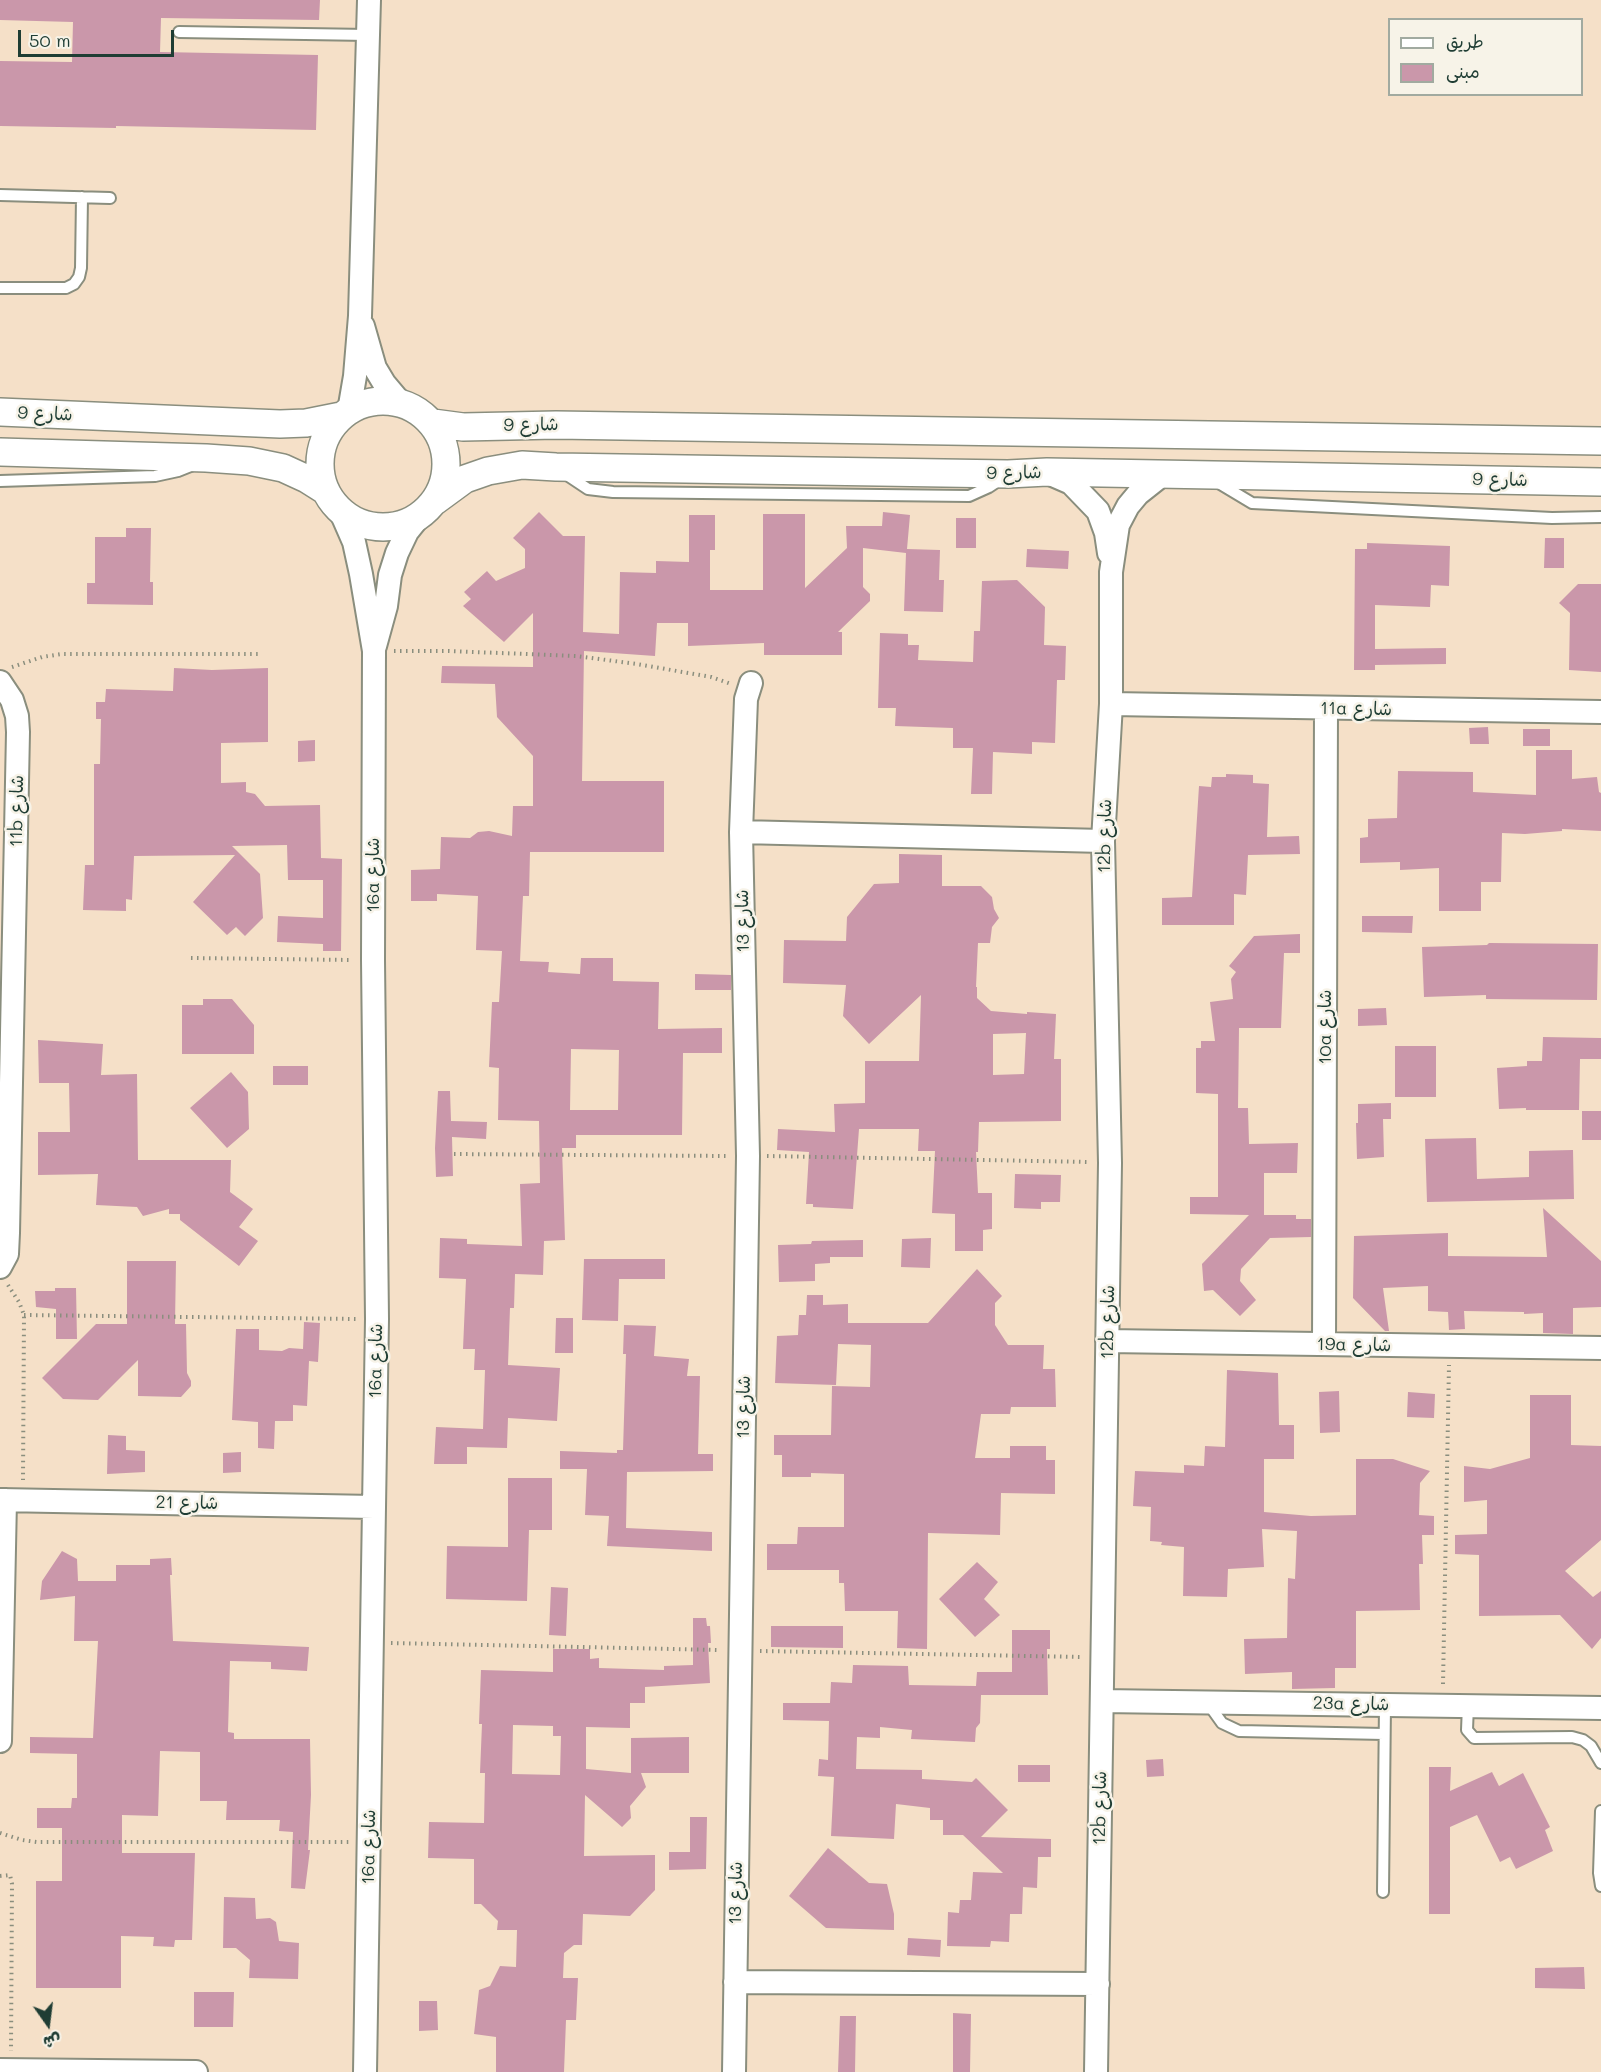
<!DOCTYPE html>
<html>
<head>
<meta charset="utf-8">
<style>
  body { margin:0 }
  #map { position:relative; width:1601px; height:2072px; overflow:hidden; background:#f5e0c8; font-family:Mali,"Playpen Sans Arabic",sans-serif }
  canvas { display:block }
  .legend { position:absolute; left:1388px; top:18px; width:195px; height:78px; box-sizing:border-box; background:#f7f3e8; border:2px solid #a1aaa0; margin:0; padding:8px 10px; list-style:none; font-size:18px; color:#1f3d34 }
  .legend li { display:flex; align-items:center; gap:12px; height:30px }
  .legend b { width:30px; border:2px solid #a1aaa0 }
  .north { position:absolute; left:18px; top:1994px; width:60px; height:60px; -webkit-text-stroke:4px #f7f3e8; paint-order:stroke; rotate:166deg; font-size:16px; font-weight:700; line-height:24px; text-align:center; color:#1f3d34 }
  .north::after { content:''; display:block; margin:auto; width:21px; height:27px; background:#1f3d34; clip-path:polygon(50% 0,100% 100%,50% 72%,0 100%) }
  .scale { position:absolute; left:18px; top:30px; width:156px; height:27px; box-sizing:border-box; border:3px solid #1f3d34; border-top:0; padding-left:8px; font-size:18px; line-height:21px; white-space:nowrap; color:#1f3d34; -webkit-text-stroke:4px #f7f3e8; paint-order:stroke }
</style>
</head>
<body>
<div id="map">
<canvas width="1601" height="2072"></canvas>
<ul class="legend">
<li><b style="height:8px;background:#fff"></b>طريق</li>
<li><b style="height:16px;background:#ca97aa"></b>مبنى</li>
</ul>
<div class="north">ش</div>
<div class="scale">50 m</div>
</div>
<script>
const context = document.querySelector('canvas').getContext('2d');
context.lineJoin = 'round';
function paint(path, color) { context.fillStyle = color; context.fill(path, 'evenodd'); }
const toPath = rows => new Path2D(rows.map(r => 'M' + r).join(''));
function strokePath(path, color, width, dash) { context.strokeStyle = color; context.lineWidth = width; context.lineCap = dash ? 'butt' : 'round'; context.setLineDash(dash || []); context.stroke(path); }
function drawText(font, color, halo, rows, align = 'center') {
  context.font = font + ' Mali,"Playpen Sans Arabic",sans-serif'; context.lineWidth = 5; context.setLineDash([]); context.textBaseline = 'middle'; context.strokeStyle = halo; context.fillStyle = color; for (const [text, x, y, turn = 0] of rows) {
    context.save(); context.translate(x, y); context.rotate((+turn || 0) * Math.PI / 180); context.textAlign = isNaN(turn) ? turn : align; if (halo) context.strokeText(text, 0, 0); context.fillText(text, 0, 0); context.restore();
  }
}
const building = toPath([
  [0,0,320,0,319,20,161,18,160,52,318,55,316,130,116,126,116,128,0,126,0,61,72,62,73,22,0,20],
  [539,512,563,536,585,536,583,632,619,634,620,572,656,573,656,561,689,562,689,515,715,515,715,550,710,550,710,590,763,590,763,514,805,514,805,588,847,548,846,526,882,526,883,512,910,515,907,549,940,550,939,580,944,580,943,612,904,611,906,553,863,548,863,587,870,594,870,601,838,632,842,632,842,655,764,655,764,643,688,646,688,623,657,623,655,656,584,651,582,781,664,781,664,852,530,852,529,896,523,896,520,961,549,962,548,972,580,974,581,958,613,958,613,981,659,982,658,1029,722,1028,722,1053,683,1053,682,1135,576,1135,576,1148,562,1148,565,1240,544,1241,543,1275,515,1274,514,1308,510,1308,508,1365,560,1368,557,1421,508,1418,507,1448,467,1447,467,1464,434,1464,436,1427,483,1429,485,1370,474,1370,475,1349,463,1349,466,1279,439,1278,440,1238,467,1239,467,1244,522,1246,520,1184,540,1183,539,1121,498,1120,499,1068,489,1067,492,1002,499,1002,502,951,476,950,478,896,437,894,437,901,411,901,411,870,440,869,441,837,470,838,478,832,489,831,512,836,513,806,533,806,533,756,497,717,495,684,441,683,442,666,533,667,533,613,504,642,463,606,471,599,464,592,487,571,496,581,525,568,525,549,513,538],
  [571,1049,619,1050,618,1110,570,1110],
  [956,518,976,518,976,548,956,548],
  [126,528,151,528,150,582,153,582,153,605,87,604,87,583,95,583,95,537,126,537],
  [1545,538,1564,538,1564,568,1544,568],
  [1367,543,1450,546,1449,586,1431,585,1430,607,1375,605,1375,649,1446,648,1446,664,1375,665,1375,670,1354,670,1355,549,1367,549],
  [1027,549,1069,551,1068,569,1026,567],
  [1017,580,1045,607,1044,645,1066,646,1065,680,1057,680,1055,743,1032,742,1032,754,993,752,992,794,971,794,973,748,953,748,953,728,895,726,896,708,878,708,880,633,908,634,908,645,919,645,918,660,973,662,974,631,980,631,982,581],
  [1578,584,1601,584,1601,672,1569,670,1570,613,1559,603],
  [174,668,212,670,268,668,268,742,221,743,221,783,246,782,246,792,255,794,265,806,320,805,321,858,342,859,341,951,323,951,323,944,277,942,278,916,323,918,323,880,288,880,287,845,232,846,260,874,263,918,245,936,236,927,227,935,193,902,235,855,134,856,132,900,126,899,126,911,83,910,85,865,94,865,94,764,100,764,101,719,96,719,96,702,105,702,106,689,173,691],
  [1488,727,1489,744,1470,744,1469,728],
  [1523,729,1550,729,1550,746,1523,746],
  [315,740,315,761,298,762,298,741],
  [1536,750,1572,750,1572,779,1597,777,1599,792,1601,793,1601,831,1562,829,1562,831,1525,834,1502,833,1501,882,1481,882,1481,911,1439,911,1439,868,1400,870,1400,862,1360,863,1360,838,1368,837,1368,819,1397,818,1398,771,1473,772,1473,792,1536,795],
  [1226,774,1253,775,1253,783,1269,784,1267,837,1299,836,1300,854,1248,855,1246,895,1234,894,1234,925,1162,925,1162,898,1192,897,1199,786,1211,787,1212,777,1226,777],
  [899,854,942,855,942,886,981,886,992,897,994,909,999,918,992,927,990,943,978,943,976,987,977,987,977,998,991,1011,1027,1014,1027,1012,1056,1014,1054,1059,1061,1059,1061,1121,979,1122,978,1152,976,1152,978,1193,992,1193,992,1229,983,1230,983,1251,955,1251,955,1214,932,1213,935,1151,918,1151,919,1129,859,1129,853,1209,813,1207,813,1204,806,1204,809,1152,777,1150,778,1129,835,1132,834,1104,865,1103,865,1061,919,1061,921,995,869,1044,843,1016,846,985,783,983,784,940,846,941,847,917,874,884,899,883],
  [1026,1033,1024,1074,993,1075,993,1034],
  [1362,916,1413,916,1412,933,1362,932],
  [1300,934,1300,953,1284,953,1281,1028,1239,1028,1238,1108,1248,1108,1249,1144,1298,1143,1297,1173,1264,1173,1264,1215,1296,1215,1296,1219,1311,1219,1311,1237,1270,1238,1241,1269,1240,1281,1256,1300,1240,1316,1213,1290,1204,1291,1202,1264,1249,1215,1190,1214,1190,1197,1218,1197,1218,1094,1196,1093,1196,1048,1201,1048,1201,1041,1215,1041,1210,1002,1233,999,1231,979,1236,972,1229,966,1254,936],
  [1489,943,1598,944,1597,1000,1486,999,1486,995,1424,997,1422,947,1487,945],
  [695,974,731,975,731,990,695,990],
  [203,999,232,999,254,1025,254,1054,182,1054,182,1005,203,1005],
  [1386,1008,1387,1025,1358,1026,1358,1009],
  [1543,1037,1601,1038,1601,1059,1580,1059,1579,1110,1526,1110,1526,1108,1499,1109,1497,1068,1527,1066,1527,1061,1542,1061],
  [38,1040,103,1044,101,1075,137,1074,138,1160,231,1160,230,1192,253,1209,239,1227,258,1241,239,1266,180,1220,180,1214,169,1214,169,1209,143,1216,137,1207,96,1205,98,1174,38,1175,38,1132,70,1132,69,1083,39,1083],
  [1395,1046,1436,1046,1436,1097,1395,1097],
  [273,1066,308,1066,308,1085,273,1085],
  [231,1072,248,1092,249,1129,227,1148,190,1108],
  [438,1091,450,1091,451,1121,487,1122,486,1139,452,1137,453,1176,436,1177,435,1148],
  [1391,1103,1391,1119,1383,1119,1384,1157,1357,1159,1356,1123,1358,1123,1358,1104],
  [1582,1111,1601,1111,1601,1140,1582,1140],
  [1476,1138,1477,1179,1529,1177,1529,1151,1573,1150,1574,1199,1427,1202,1425,1139],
  [1015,1174,1061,1175,1060,1202,1041,1202,1041,1209,1014,1208],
  [1543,1208,1601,1261,1601,1307,1573,1308,1573,1334,1543,1333,1543,1313,1524,1314,1524,1312,1464,1311,1465,1329,1449,1330,1448,1312,1428,1311,1428,1286,1383,1288,1389,1331,1385,1331,1353,1298,1354,1236,1448,1233,1448,1256,1547,1257],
  [931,1238,930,1268,901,1267,902,1239],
  [863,1240,863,1257,830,1257,830,1263,815,1264,815,1281,779,1282,778,1245,811,1244,812,1241],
  [584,1259,665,1259,665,1279,619,1279,618,1321,582,1320],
  [127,1261,176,1261,175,1324,186,1324,187,1373,191,1381,191,1386,181,1397,138,1396,138,1360,98,1400,63,1399,42,1378,96,1324,127,1324],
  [977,1269,1002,1296,995,1303,995,1325,1008,1345,1044,1345,1043,1369,1055,1369,1056,1407,1011,1407,1010,1414,981,1414,975,1458,1010,1458,1010,1446,1046,1446,1046,1460,1055,1460,1055,1494,1001,1493,1000,1535,928,1533,927,1649,897,1648,898,1611,845,1611,844,1583,839,1583,839,1570,767,1570,767,1544,797,1544,798,1527,844,1527,844,1474,811,1473,811,1477,782,1477,782,1455,774,1455,774,1435,831,1435,832,1386,870,1387,871,1345,838,1344,836,1385,775,1383,777,1336,798,1335,799,1315,806,1315,807,1295,823,1295,823,1305,848,1304,848,1323,928,1323],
  [55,1288,76,1288,77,1339,56,1339,56,1309,36,1307,35,1291,55,1291],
  [556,1318,573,1318,573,1353,555,1353],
  [304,1322,320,1323,318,1362,309,1361,307,1406,293,1405,293,1421,275,1421,274,1449,258,1448,258,1422,232,1420,236,1329,259,1329,259,1350,282,1351,289,1348,303,1349],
  [624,1325,656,1326,654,1356,689,1359,687,1376,700,1376,698,1454,713,1454,713,1471,627,1472,626,1528,712,1532,712,1551,607,1546,609,1516,585,1515,587,1469,560,1469,560,1451,617,1453,617,1450,623,1450,626,1354,623,1354],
  [1227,1370,1278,1373,1279,1425,1294,1425,1294,1459,1264,1459,1264,1512,1311,1516,1356,1515,1356,1459,1393,1459,1430,1471,1420,1483,1419,1515,1434,1516,1434,1535,1422,1535,1423,1564,1419,1564,1420,1610,1356,1611,1356,1668,1335,1668,1335,1688,1292,1689,1292,1672,1245,1674,1244,1639,1287,1638,1288,1578,1295,1579,1297,1531,1262,1529,1264,1567,1228,1569,1227,1597,1183,1596,1184,1547,1161,1545,1162,1542,1150,1541,1151,1507,1133,1506,1135,1471,1184,1473,1184,1465,1204,1466,1205,1446,1225,1447],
  [1339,1391,1340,1432,1320,1433,1319,1392],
  [1408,1392,1435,1394,1434,1418,1407,1417],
  [1530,1395,1571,1395,1571,1445,1601,1446,1601,1540,1565,1571,1593,1597,1601,1591,1601,1638,1592,1649,1560,1615,1479,1616,1479,1555,1455,1554,1455,1535,1487,1534,1487,1500,1464,1502,1464,1466,1490,1469,1530,1458],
  [108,1435,126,1436,126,1450,145,1451,145,1472,107,1474],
  [241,1452,241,1472,223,1473,223,1453],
  [508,1478,552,1478,552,1530,529,1530,527,1601,446,1599,447,1546,508,1547],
  [62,1551,77,1559,78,1581,116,1581,116,1565,150,1565,150,1559,171,1558,172,1575,170,1575,173,1641,309,1647,307,1671,271,1669,271,1662,230,1661,228,1732,234,1733,234,1739,310,1739,311,1795,308,1850,310,1850,305,1889,291,1888,293,1832,279,1831,280,1820,226,1820,227,1801,200,1801,200,1752,160,1751,158,1816,122,1815,122,1853,195,1853,192,1940,175,1940,174,1947,153,1946,154,1937,121,1936,121,1988,36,1988,36,1881,62,1881,62,1828,37,1828,37,1808,71,1808,72,1798,77,1798,77,1754,30,1753,30,1737,93,1738,98,1641,74,1641,75,1596,40,1600,42,1581],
  [977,1562,998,1582,984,1599,1000,1615,975,1637,939,1599],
  [551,1587,568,1588,566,1636,549,1635],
  [693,1618,706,1618,707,1626,710,1626,711,1643,708,1643,710,1683,645,1687,645,1703,630,1703,630,1728,586,1727,586,1769,631,1773,631,1738,689,1737,689,1773,632,1773,641,1773,646,1787,630,1806,631,1818,622,1827,585,1795,584,1856,655,1855,655,1890,630,1916,583,1914,582,1945,574,1945,564,1953,563,1978,578,1978,576,2020,566,2020,564,2072,496,2072,496,2037,474,2034,479,1990,490,1986,500,1966,516,1967,517,1930,497,1930,498,1921,481,1904,474,1904,474,1859,428,1858,429,1822,484,1823,485,1773,480,1773,482,1724,479,1724,481,1670,553,1672,553,1649,590,1649,590,1659,599,1658,599,1668,664,1670,664,1666,693,1665],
  [513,1725,553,1726,553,1736,561,1736,560,1775,512,1774],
  [771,1626,843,1626,843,1648,771,1647],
  [1012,1630,1050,1630,1050,1649,1047,1649,1048,1695,981,1695,980,1723,976,1728,975,1742,911,1739,912,1730,880,1727,880,1738,857,1737,856,1769,922,1770,922,1779,972,1782,976,1778,1008,1810,981,1837,1051,1839,1051,1857,1038,1857,1037,1888,1023,1887,1022,1914,1010,1914,1009,1942,991,1941,990,1947,947,1946,948,1912,959,1913,960,1900,971,1900,973,1872,1003,1873,963,1835,943,1835,943,1820,930,1820,930,1808,896,1804,894,1839,831,1836,834,1777,818,1776,819,1759,828,1760,829,1721,783,1720,783,1703,830,1703,831,1682,852,1683,853,1665,908,1666,909,1685,976,1686,977,1672,1012,1672],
  [1163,1759,1164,1776,1147,1777,1146,1760],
  [1018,1765,1050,1765,1050,1782,1018,1782],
  [1429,1767,1451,1767,1450,1791,1492,1772,1499,1786,1523,1773,1550,1827,1545,1830,1553,1851,1516,1869,1510,1857,1500,1862,1477,1815,1450,1827,1450,1914,1429,1914],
  [690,1817,707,1817,706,1869,669,1870,669,1852,690,1852],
  [828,1848,869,1883,887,1884,894,1914,894,1930,826,1928,789,1896],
  [224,1897,255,1898,256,1919,270,1918,276,1922,279,1941,299,1943,298,1979,249,1978,250,1960,236,1948,223,1948],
  [908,1938,941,1940,940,1957,907,1955],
  [1584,1967,1585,1989,1535,1988,1535,1968],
  [194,1992,234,1992,233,2027,194,2027],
  [419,2001,437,2001,438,2030,419,2031],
  [953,2013,971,2014,970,2072,953,2072],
  [840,2016,856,2016,855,2072,838,2072]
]);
const path = toPath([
  [394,651,449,651,576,656,637,664,711,677,731,684],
  [12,667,42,657,62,654,258,654],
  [191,958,352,960],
  [454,1154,727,1156],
  [767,1156,1090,1162],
  [8,1285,19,1302,24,1315,23,1480],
  [24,1315,356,1319],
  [391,1643,720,1650],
  [760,1651,1083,1657],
  [1443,1684,1449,1365],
  [0,1833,22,1840,37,1842,349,1842],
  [0,1876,10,1875,12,1884,11,2051]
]);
const service = toPath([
  [179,32,368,35],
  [0,195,110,198],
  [0,288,66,288,74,284,79,277,81,268,82,197],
  [564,473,588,489,613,492,969,496,989,487,1001,479],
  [0,481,155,476,178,471,193,465],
  [1217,482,1252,503,1552,518,1601,517],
  [1207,1702,1222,1723,1239,1731,1384,1734],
  [1468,1705,1467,1730,1474,1738,1572,1737,1583,1740,1591,1746,1601,1763],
  [1601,1811,1599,1873,1601,1886],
  [1383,1892,1385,1705]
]);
const minor = toPath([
  [363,326,375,368,384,383,400,402],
  [349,411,355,376,360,316,369,0],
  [1048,473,1071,483,1098,511,1106,533,1109,553],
  [340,510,354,542,361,574,374,651,373,960,377,1319,365,2072],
  [375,646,386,606,390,575,397,553,407,532,419,517],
  [0,682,12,700,17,716,18,732,8,1233,7,1254,0,1267],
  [1111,704,1601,712],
  [741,832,1103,841],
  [1107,1341,1601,1348],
  [1324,1344,1326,709],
  [0,1500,374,1507],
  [1102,1701,1601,1708],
  [0,1741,5,1500],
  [735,1982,1098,1984],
  [0,2070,196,2072],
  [734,2072,748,1156,741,832,746,699,751,683],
  [1096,2072,1110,1163,1103,841,1111,704,1111,572,1118,525,1128,506,1138,494,1162,475]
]);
const tertiary = toPath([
  '320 464a63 63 0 1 1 126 0a63 63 0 1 1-126 0Z',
  [0,412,280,424,306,423,341,416],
  [433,423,463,427,556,425,1601,441],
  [0,452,206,458,249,461,283,468,307,479,326,491],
  [435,501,465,479,488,471,522,465,556,467,1008,474,1047,472,1601,482]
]);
const streetNames = [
  ["شارع 9",45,414,2],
  ["شارع 9",531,425,-1],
  ["شارع 9",1014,473,-1],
  ["شارع 9",1500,480,1],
  ["11a شارع",1356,709,1],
  ["11b شارع",17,811,-89],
  ["12b شارع",1105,836,-89],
  ["16a شارع",373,875,-90],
  ["شارع 13",743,921,-91],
  ["10a شارع",1325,1027,-90],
  ["12b شارع",1108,1322,-89],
  ["19a شارع",1354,1345,1],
  ["16a شارع",376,1361,-89],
  ["شارع 13",744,1407,-89],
  ["شارع 21",187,1503,1],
  ["23a شارع",1351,1704,1],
  ["12b شارع",1100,1808,-89],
  ["16a شارع",369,1847,-89],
  ["شارع 13",736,1893,-89]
];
paint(building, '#ca97aa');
strokePath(service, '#8a8e7e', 14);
strokePath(minor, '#8a8e7e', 26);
strokePath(tertiary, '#8a8e7e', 30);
strokePath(path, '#8a8e7e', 4, [1.5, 4.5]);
strokePath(service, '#fff', 10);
strokePath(minor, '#fff', 22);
strokePath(tertiary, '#fff', 27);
drawText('18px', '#1f3d34', '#f7f3e8', streetNames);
</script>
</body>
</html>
